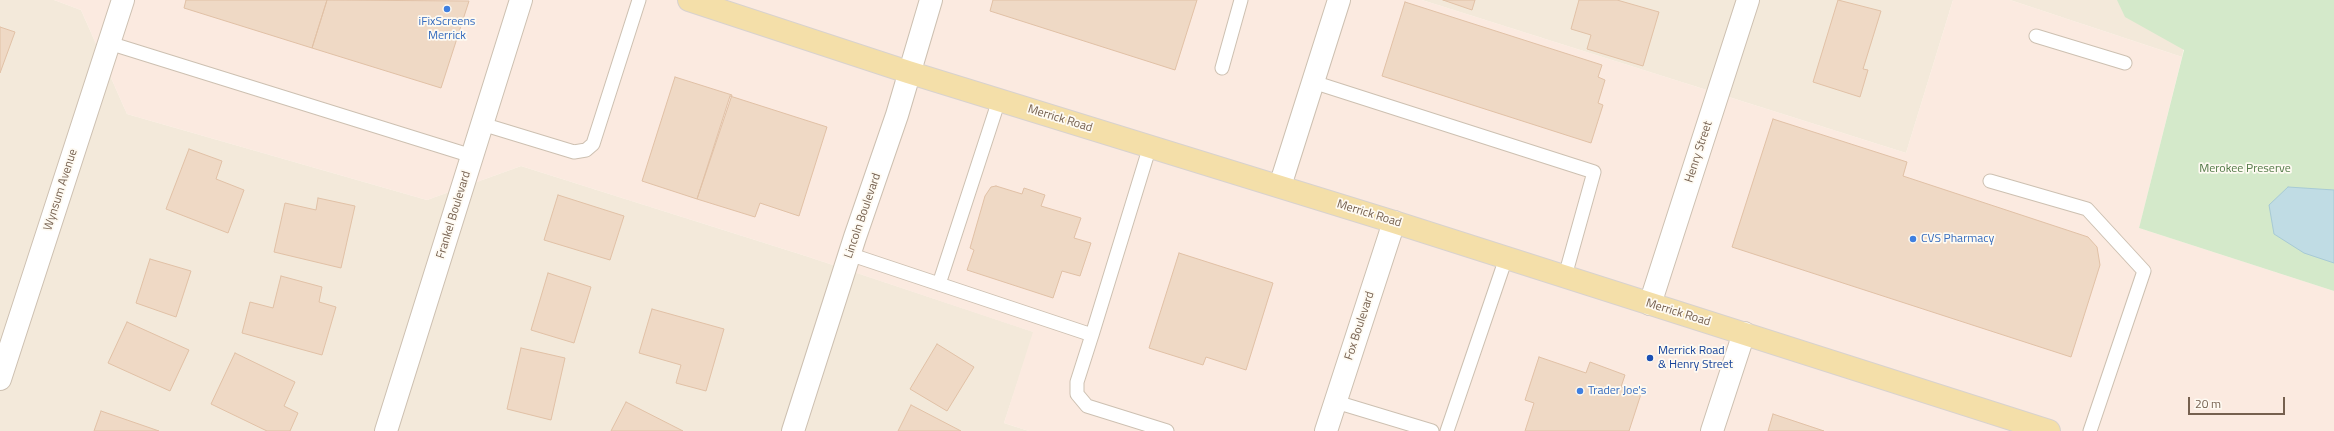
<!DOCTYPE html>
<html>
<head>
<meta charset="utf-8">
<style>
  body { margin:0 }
  #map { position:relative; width:2334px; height:431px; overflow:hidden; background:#fbf6eb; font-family:"Titillium Web",sans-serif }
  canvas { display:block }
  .scale { position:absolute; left:2188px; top:397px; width:97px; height:18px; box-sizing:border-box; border:2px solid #75604f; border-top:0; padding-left:5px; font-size:12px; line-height:14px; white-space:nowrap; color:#75604f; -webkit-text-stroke:3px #fefaf2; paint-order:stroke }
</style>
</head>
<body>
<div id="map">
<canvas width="2334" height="431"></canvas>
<div class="scale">20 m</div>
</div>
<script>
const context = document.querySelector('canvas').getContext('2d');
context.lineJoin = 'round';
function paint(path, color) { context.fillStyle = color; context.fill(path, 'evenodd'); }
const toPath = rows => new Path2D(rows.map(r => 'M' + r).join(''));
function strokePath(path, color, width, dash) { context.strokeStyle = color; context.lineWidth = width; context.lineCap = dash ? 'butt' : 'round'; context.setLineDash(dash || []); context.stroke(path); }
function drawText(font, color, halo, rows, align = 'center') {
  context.font = font + ' "Titillium Web",sans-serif'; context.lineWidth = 3.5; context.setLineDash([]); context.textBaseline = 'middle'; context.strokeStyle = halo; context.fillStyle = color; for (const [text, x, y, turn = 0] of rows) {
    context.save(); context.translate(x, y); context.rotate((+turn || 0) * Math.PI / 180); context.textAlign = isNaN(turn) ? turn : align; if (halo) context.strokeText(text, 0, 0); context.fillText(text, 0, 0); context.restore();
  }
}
const residential = toPath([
  [0,0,54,0,81,10,127,114,427,200,521,166,809,257,1034,332,1004,423,1029,431,0,431],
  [1422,0,1953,0,1906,153],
  [2010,0,2192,0,2182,57]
]);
const commercial = toPath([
  [54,0,1422,0,1906,153,1953,0,2010,0,2182,57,2139,228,2334,291,2334,431,1029,431,1004,423,1033,332,809,257,521,166,427,200,127,114,81,10]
]);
const green = toPath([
  [2117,0,2334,0,2334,291,2139,228,2184,50,2125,17]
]);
const water = toPath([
  [2288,187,2334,190,2334,263,2304,253,2274,234,2269,205,2288,187]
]);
const building = toPath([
  [186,0,327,0,312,48,184,8,186,0],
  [327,0,469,1,441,88,312,48,327,0],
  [993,0,1197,0,1175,70,990,11,993,0],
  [1443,0,1475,0,1472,10,1443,0],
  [1579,0,1617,0,1659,12,1643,66,1587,49,1591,35,1571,29,1579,0],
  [1838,0,1881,11,1863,69,1868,70,1860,97,1813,82,1838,0],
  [1405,2,1602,65,1598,77,1605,80,1598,103,1603,105,1591,143,1382,76,1405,2],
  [0,27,15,32,0,73,0,27],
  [675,77,732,95,697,199,642,181,675,77],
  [730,96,827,127,799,216,760,203,755,217,697,199,730,96],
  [1773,119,1907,162,1903,176,2088,237,2097,247,2100,265,2071,357,1732,247,1773,119],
  [189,149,222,161,216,179,244,190,228,233,166,209,189,149],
  [996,186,1022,194,1024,188,1045,195,1041,206,1081,218,1074,238,1091,243,1080,276,1062,271,1053,298,967,270,974,250,970,248,985,196,991,187,996,186],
  [558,195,624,216,610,260,544,240,558,195],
  [318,198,355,206,341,268,274,252,285,203,316,210,318,198],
  [1179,253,1273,283,1246,370,1206,357,1203,365,1149,348,1179,253],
  [150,259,191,271,176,317,136,303,150,259],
  [548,273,591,287,574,343,531,330,548,273],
  [281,276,322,287,319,302,336,307,322,355,242,333,250,302,273,308,281,276],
  [652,309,724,329,706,391,676,383,681,365,639,353,652,309],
  [127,322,189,350,170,391,108,363,127,322],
  [937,344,974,367,947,411,910,389,937,344],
  [521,348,565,358,551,420,507,409,521,348],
  [235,353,295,382,284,406,298,413,290,431,267,431,211,404,235,353],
  [1539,357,1586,373,1590,362,1625,375,1621,387,1641,394,1629,431,1525,431,1534,403,1525,400,1539,357],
  [626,402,683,431,611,431,626,402],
  [911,405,961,431,898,431,911,405],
  [101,411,159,431,94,431,101,411],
  [1773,414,1824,431,1768,431,1773,414]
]);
const service = toPath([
  [2036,36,2125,63],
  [109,43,472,156],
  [1222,68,1241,0],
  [1313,82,1594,172,1565,276],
  [482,124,574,152,586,150,593,144,639,0],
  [1990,181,2087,209,2144,271,2090,431],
  [849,254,1092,335,1077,382,1077,394,1087,406,1167,431],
  [939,284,999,100],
  [1092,335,1150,146],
  [1336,402,1432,431],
  [1447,431,1506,258]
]);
const minor = toPath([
  [1280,186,1339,0],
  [1650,304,1748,0],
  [0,379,123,0],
  [386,431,521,0],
  [793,431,855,237,897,115,931,0],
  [1326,431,1394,222],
  [1712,431,1744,333]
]);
const primary = toPath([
  [689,0,908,72,1394,222,2049,431]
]);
const markers = [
  [447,9,4,"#3f7fe0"],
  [1913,239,4,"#3f7fe0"],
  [1650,358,4,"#1a4fb4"],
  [1580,391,4,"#3f7fe0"]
];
const shopNames = [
  ["iFixScreens",447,22,"center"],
  ["Merrick",447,36,"center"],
  ["CVS Pharmacy",1921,239],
  ["Trader Joe's",1588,391]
];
const streetNames = [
  ["Merrick Road",1060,119,17],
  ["Henry Street",1699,152,-72],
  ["Wynsum Avenue",61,190,-72],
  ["Merrick Road",1369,214,17],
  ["Frankel Boulevard",454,215,-73],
  ["Lincoln Boulevard",863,216,-71],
  ["Merrick Road",1678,313,17],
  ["Fox Boulevard",1360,326,-72]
];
const parkNames = [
  ["Merokee Preserve",2245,169]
];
const transitNames = [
  ["Merrick Road",1658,351],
  ["& Henry Street",1658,365]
];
paint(residential, '#f3e9da');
paint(commercial, '#fbeae0');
paint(green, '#d4e9ca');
paint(water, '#c0dce4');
strokePath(water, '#a7cad5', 1);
paint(building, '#efd9c5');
strokePath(building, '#e1c1a6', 1);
strokePath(service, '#cdc0b1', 15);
strokePath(minor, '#cdc0b1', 24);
strokePath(primary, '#d8d2ce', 24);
strokePath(service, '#fff', 13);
strokePath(minor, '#fff', 22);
strokePath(primary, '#f4dfa9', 22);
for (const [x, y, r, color] of markers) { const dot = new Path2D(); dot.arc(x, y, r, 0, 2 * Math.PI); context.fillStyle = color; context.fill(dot); strokePath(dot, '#fefaf2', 1.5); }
drawText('12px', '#366cbe', '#fefaf2', shopNames, 'left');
drawText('12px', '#75604f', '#fefaf2', streetNames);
drawText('12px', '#537a48', '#fefaf2', parkNames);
drawText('12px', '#164399', '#fefaf2', transitNames, 'left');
</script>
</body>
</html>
